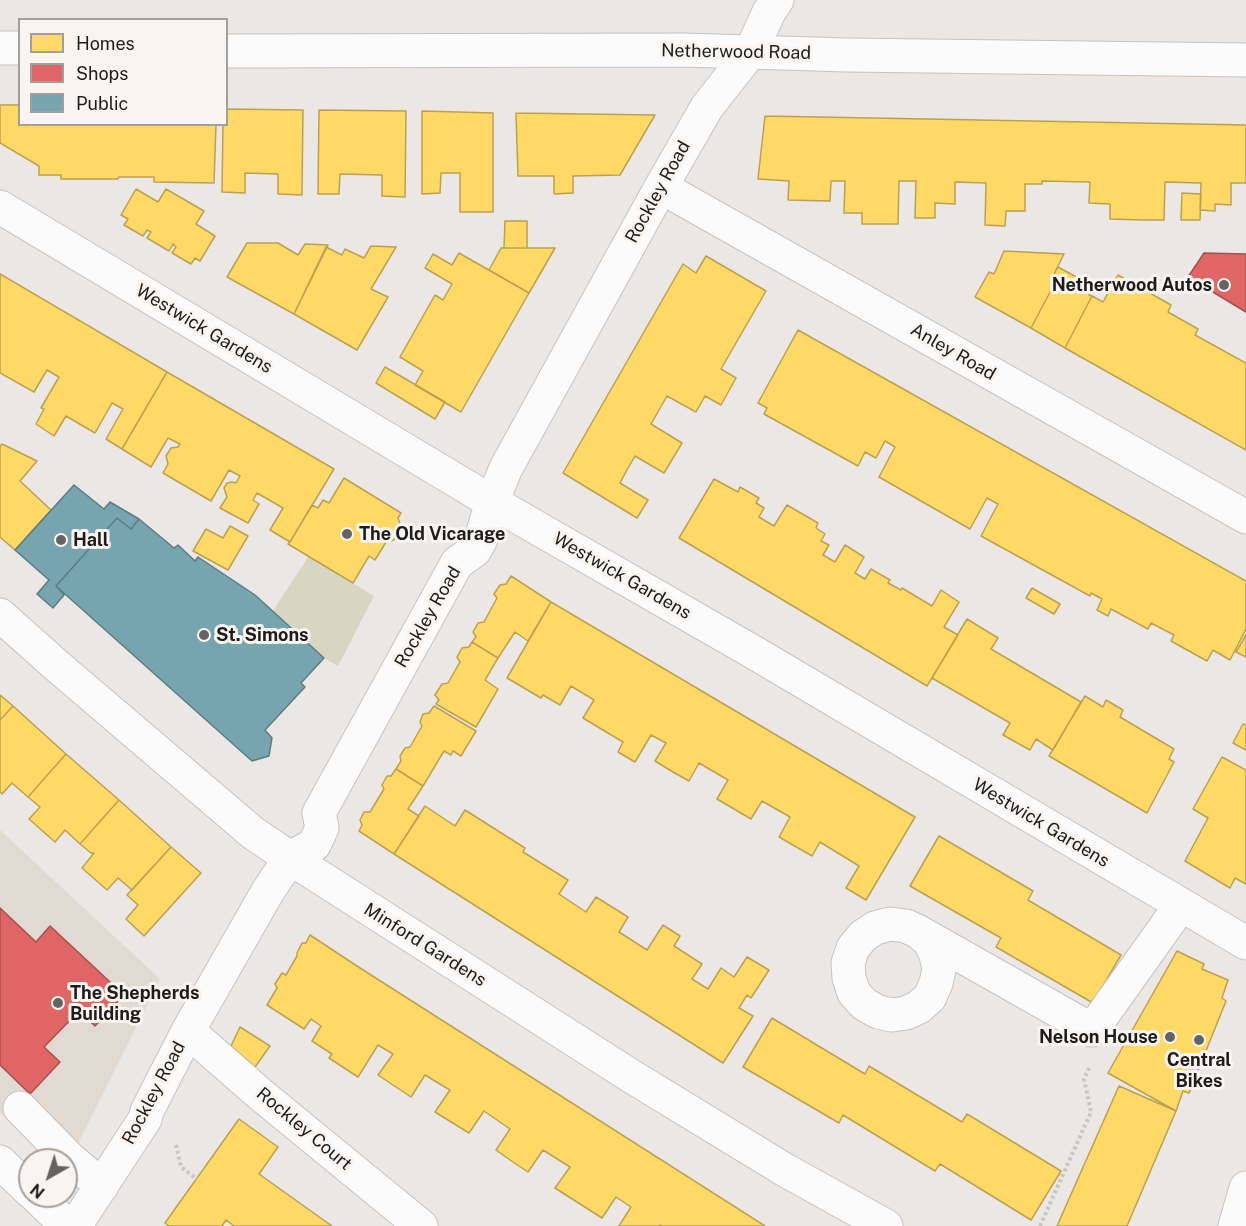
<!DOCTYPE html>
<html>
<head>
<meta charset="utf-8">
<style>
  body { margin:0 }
  #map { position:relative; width:1246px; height:1226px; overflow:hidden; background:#eae7e5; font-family:"Public Sans",sans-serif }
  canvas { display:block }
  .legend { position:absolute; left:18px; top:18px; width:210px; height:108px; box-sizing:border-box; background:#faf4f0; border:2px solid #a29e9b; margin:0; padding:8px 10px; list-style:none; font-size:18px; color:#1e1c1b }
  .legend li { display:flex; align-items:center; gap:12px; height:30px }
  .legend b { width:30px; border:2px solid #a29e9b }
  .north { position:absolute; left:18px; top:1148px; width:60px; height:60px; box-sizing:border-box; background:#faf4f0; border:2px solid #a29e9b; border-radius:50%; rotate:219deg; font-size:16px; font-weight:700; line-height:24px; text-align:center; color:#1e1c1b }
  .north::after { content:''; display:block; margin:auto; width:21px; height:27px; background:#656362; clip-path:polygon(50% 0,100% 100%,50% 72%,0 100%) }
</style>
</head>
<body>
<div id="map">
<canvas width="1246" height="1226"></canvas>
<ul class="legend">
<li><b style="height:16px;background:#ffd966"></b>Homes</li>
<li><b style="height:16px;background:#e06666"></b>Shops</li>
<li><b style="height:16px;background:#76a5af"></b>Public</li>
</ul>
<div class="north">N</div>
</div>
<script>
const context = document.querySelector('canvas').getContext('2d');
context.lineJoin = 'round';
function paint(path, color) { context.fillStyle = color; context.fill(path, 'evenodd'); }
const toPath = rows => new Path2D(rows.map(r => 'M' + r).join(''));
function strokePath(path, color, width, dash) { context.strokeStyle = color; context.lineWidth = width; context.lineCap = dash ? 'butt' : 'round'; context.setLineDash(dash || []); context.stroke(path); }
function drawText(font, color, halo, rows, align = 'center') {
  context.font = font + ' "Public Sans",sans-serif'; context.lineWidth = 6; context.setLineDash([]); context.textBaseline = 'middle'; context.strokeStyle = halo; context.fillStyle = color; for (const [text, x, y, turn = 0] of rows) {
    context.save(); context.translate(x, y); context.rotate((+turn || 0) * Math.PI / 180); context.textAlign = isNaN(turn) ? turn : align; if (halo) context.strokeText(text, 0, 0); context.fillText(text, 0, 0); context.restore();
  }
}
const built = toPath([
  [0,830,160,979,70,1159,49,1160,0,1113]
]);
const green = toPath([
  [309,556,374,596,338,666,324,658,272,612]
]);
const homes = toPath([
  [0,105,20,105,20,124,216,124,214,183,154,182,154,177,119,177,118,179,61,179,61,175,39,175,39,166,0,143,0,105],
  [226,109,303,110,302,195,278,194,278,174,245,173,245,193,222,192,223,124,226,124,226,109],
  [319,110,406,111,405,197,382,196,382,175,340,174,339,194,318,194,319,110],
  [422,111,493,113,493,212,460,212,460,173,441,173,440,193,422,194,422,111],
  [516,113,655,115,620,175,573,176,573,193,554,194,554,176,518,176,516,113],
  [765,116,1246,125,1246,183,1231,183,1231,205,1215,204,1215,211,1200,210,1201,183,1165,182,1164,220,1144,220,1110,219,1110,204,1089,203,1090,182,1042,181,1042,184,1025,184,1025,211,1006,211,1005,226,985,225,986,183,955,182,955,204,935,203,935,218,915,218,916,181,899,181,898,224,862,224,862,213,844,213,845,181,831,181,830,201,788,200,789,181,758,179,765,116],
  [136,189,158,202,166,189,204,211,196,224,215,236,200,261,195,258,191,264,172,253,176,247,173,244,169,251,147,238,151,232,147,230,143,236,124,225,128,219,121,215,136,189],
  [1182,193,1201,194,1200,220,1181,220,1182,193],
  [505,221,527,221,527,248,504,248,505,221],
  [247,243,278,243,298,255,305,244,328,245,294,314,227,277,247,243],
  [371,246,396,247,371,289,388,297,357,350,294,314,326,247,342,255,345,249,364,258,371,246],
  [501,248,555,248,529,293,489,270,501,248],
  [1004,251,1064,254,1053,276,1057,279,1031,328,975,297,989,272,994,274,1004,251],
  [459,253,529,293,461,412,415,385,423,371,400,357,435,295,443,300,452,284,425,268,433,254,452,265,459,253],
  [706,256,766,291,721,369,736,378,721,405,705,396,696,412,667,396,651,424,682,443,664,473,635,456,627,470,620,483,648,500,637,518,563,473,683,264,696,273,706,256],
  [1058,267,1093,286,1089,295,1092,296,1065,348,1031,328,1057,279,1053,276,1058,267],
  [0,274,167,372,122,449,106,439,123,409,112,403,95,433,66,416,54,436,36,424,44,409,41,408,59,377,47,370,34,392,0,373,0,274],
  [1118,275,1171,305,1168,312,1198,329,1195,335,1246,363,1246,450,1065,348,1092,296,1103,302,1118,275],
  [798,330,1246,581,1246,629,1230,660,1213,650,1207,661,1171,641,1174,635,1151,623,1148,629,1111,609,1108,616,1097,610,1102,599,1091,593,1090,596,981,536,998,504,987,498,970,529,879,477,895,447,885,441,876,458,865,452,858,466,764,414,767,408,758,403,798,330],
  [385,367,445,402,435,419,376,383,385,367],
  [167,372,334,469,290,542,270,530,283,508,257,493,253,500,259,504,248,523,220,508,227,497,224,488,227,483,232,482,236,483,240,476,229,470,211,501,163,473,168,464,166,456,171,448,178,447,180,444,168,438,151,467,122,449,167,372],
  [2,444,37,461,20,481,51,510,15,550,0,537,0,446,2,444],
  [344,478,401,513,398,518,401,527,394,540,386,542,375,560,369,556,353,583,288,544,290,542,312,505,318,508,323,500,329,503,344,478],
  [714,479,738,492,740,487,759,498,756,503,764,508,759,517,774,526,787,505,818,523,816,528,825,534,821,541,829,545,823,555,835,562,845,545,864,557,855,573,865,579,871,569,890,580,888,583,901,590,902,588,932,606,941,590,959,602,944,627,958,635,927,686,679,538,714,479],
  [230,526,248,536,228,570,193,551,206,529,223,538,230,526],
  [511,576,551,602,528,641,515,632,498,658,472,642,476,637,473,632,478,623,484,622,497,598,494,594,500,585,506,584,511,576],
  [1032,588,1060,604,1054,614,1026,598,1032,588],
  [551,602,915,817,866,900,846,888,859,866,820,842,812,856,779,837,790,817,762,801,751,819,717,799,728,780,699,763,689,781,673,772,655,761,666,743,651,735,635,762,618,752,623,742,583,718,594,700,571,686,560,705,543,695,541,698,507,678,551,602],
  [967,619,998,638,991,649,1081,702,1053,750,1036,739,1030,750,1003,735,1010,723,932,678,967,619],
  [1246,635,1246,657,1236,652,1246,635],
  [472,642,498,658,485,680,498,689,476,727,436,704,439,700,435,695,442,684,448,683,460,662,457,657,462,648,469,647,472,642],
  [0,695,13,706,0,720,0,695],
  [1085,696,1103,707,1106,700,1123,710,1120,717,1174,749,1169,759,1174,762,1147,813,1049,756,1085,696],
  [13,706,66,754,28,797,12,783,2,794,0,792,0,720,13,706],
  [434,706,476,731,461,756,453,751,451,755,444,751,423,786,396,769,401,761,400,756,405,748,410,747,422,726,420,722,423,714,429,713,434,706],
  [1243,724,1246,725,1246,750,1233,743,1243,724],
  [66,754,119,800,80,844,65,830,55,842,29,819,40,807,28,797,66,754],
  [1222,757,1246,770,1246,884,1235,878,1230,888,1185,861,1208,818,1193,809,1222,757],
  [396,769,423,786,408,809,419,816,394,854,359,831,362,825,360,820,364,812,370,812,384,789,382,785,387,776,391,776,396,769],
  [119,800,171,847,132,890,118,878,107,890,82,868,94,853,91,853,80,844,119,800],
  [425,806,455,826,465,810,525,848,523,852,568,880,559,894,586,912,596,897,628,917,619,932,647,950,663,925,680,936,674,946,702,964,692,979,708,989,721,968,734,977,747,957,769,970,751,998,747,995,739,1008,753,1016,723,1063,394,854,425,806],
  [939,836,1033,891,1028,900,1121,955,1093,1003,996,947,1001,938,910,886,939,836],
  [171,847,201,873,144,936,126,919,138,905,127,895,171,847],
  [310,935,360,968,765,1226,662,1226,660,1225,659,1226,619,1226,631,1207,616,1197,602,1218,555,1188,570,1167,543,1150,528,1172,513,1162,496,1150,510,1129,484,1111,469,1133,435,1112,450,1090,438,1083,425,1075,411,1097,378,1075,393,1054,378,1045,358,1077,329,1058,332,1054,312,1041,321,1026,311,1019,304,1029,267,1005,277,988,275,984,282,973,286,975,297,956,297,953,302,943,306,943,310,935],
  [1177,951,1204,964,1202,969,1228,980,1222,998,1226,1001,1189,1093,1183,1091,1176,1111,1108,1073,1177,951],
  [772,1018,865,1074,869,1066,962,1122,967,1114,1061,1171,1031,1220,940,1164,935,1171,843,1115,839,1123,743,1067,772,1018],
  [240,1027,270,1046,255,1067,231,1046,240,1027],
  [1119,1086,1176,1111,1127,1226,1057,1226,1119,1086],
  [239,1119,278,1147,259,1174,332,1226,234,1226,226,1220,222,1226,169,1226,165,1223,239,1119]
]);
const shops = toPath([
  [1204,253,1246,254,1246,312,1188,277,1204,253],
  [0,908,36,942,50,926,124,995,95,1026,79,1011,44,1047,60,1062,30,1094,0,1065,0,908]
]);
const public = toPath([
  [74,485,104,509,110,502,139,519,131,529,117,518,56,586,64,595,53,608,37,594,49,580,15,550,74,485],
  [117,518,131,529,139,519,174,548,178,545,195,561,198,557,255,595,324,658,301,683,305,687,265,730,272,738,269,756,252,761,56,586,117,518]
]);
const path = toPath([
  [176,1145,181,1167,197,1179],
  [1040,1226,1091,1112,1084,1079,1089,1068]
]);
const minor = toPath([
  [0,48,20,48],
  [226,51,684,50,847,55,1246,60],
  [661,187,1246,517],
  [0,207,492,502,748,649,1246,943],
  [0,615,56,665,253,833,290,858,631,1076,785,1170,886,1226],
  [919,932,930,942,936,955,939,970,936,983,930,997,919,1007,906,1013,892,1015,878,1012,864,1004,854,993,849,978,848,963,853,948,863,936,875,928,890,924,906,926,919,932,1092,1030,1181,905],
  [188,1031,260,1094,421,1226],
  [20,1108,70,1159,102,1186],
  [0,1162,30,1191],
  [36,1196,60,1219,69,1226],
  [75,1226,145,1119,147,1111,188,1031,268,891,290,858,314,845,322,828,319,813,457,563,475,550,481,539,492,502,506,468,661,187,707,107,751,51,769,12,777,0]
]);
const major = toPath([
  [1235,1226,1246,1188]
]);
const markers = [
  [1224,285,6,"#656362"],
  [347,534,6,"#656362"],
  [61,540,6,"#656362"],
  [204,635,6,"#656362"],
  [58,1003,6,"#656362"],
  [1170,1037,6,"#656362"],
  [1199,1040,6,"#656362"]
];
const streetNames = [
  ["Netherwood Road",736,52,1],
  ["Rockley Road",658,192,-61],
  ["Westwick Gardens",204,329,31],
  ["Anley Road",953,352,30],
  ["Westwick Gardens",622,576,30],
  ["Rockley Road",428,617,-60],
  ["Westwick Gardens",1041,823,31],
  ["Minford Gardens",425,945,32],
  ["Rockley Road",154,1093,-62],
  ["Rockley Court",304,1129,40]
];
const poiNames = [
  ["Netherwood Autos",1212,285,"right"],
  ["The Old Vicarage",359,534],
  ["Hall",73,540],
  ["St. Simons",216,635],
  ["The Shepherds",70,993],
  ["Building",70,1014],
  ["Nelson House",1158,1037,"right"],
  ["Central",1199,1060,"center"],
  ["Bikes",1199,1081,"center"]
];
paint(built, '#e1dad3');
paint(green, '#d6d6c3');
paint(homes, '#ffd966');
strokePath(homes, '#bca050', 1.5);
paint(shops, '#e06666');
strokePath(shops, '#a65050', 1.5);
paint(public, '#76a5af');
strokePath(public, '#5c7c83', 1.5);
strokePath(minor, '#c5c3c2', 35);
strokePath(major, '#c5c3c2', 35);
strokePath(path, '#c7c5c4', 4, [3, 3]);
strokePath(minor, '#fcfbfb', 33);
strokePath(major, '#fcfbfb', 33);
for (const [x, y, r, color] of markers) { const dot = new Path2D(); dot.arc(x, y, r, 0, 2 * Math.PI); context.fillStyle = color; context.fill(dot); strokePath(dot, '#faf4f0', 2); }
drawText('18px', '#1e1c1b', '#faf4f0', streetNames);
drawText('bold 18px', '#1e1c1b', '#faf4f0', poiNames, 'left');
</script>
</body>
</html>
